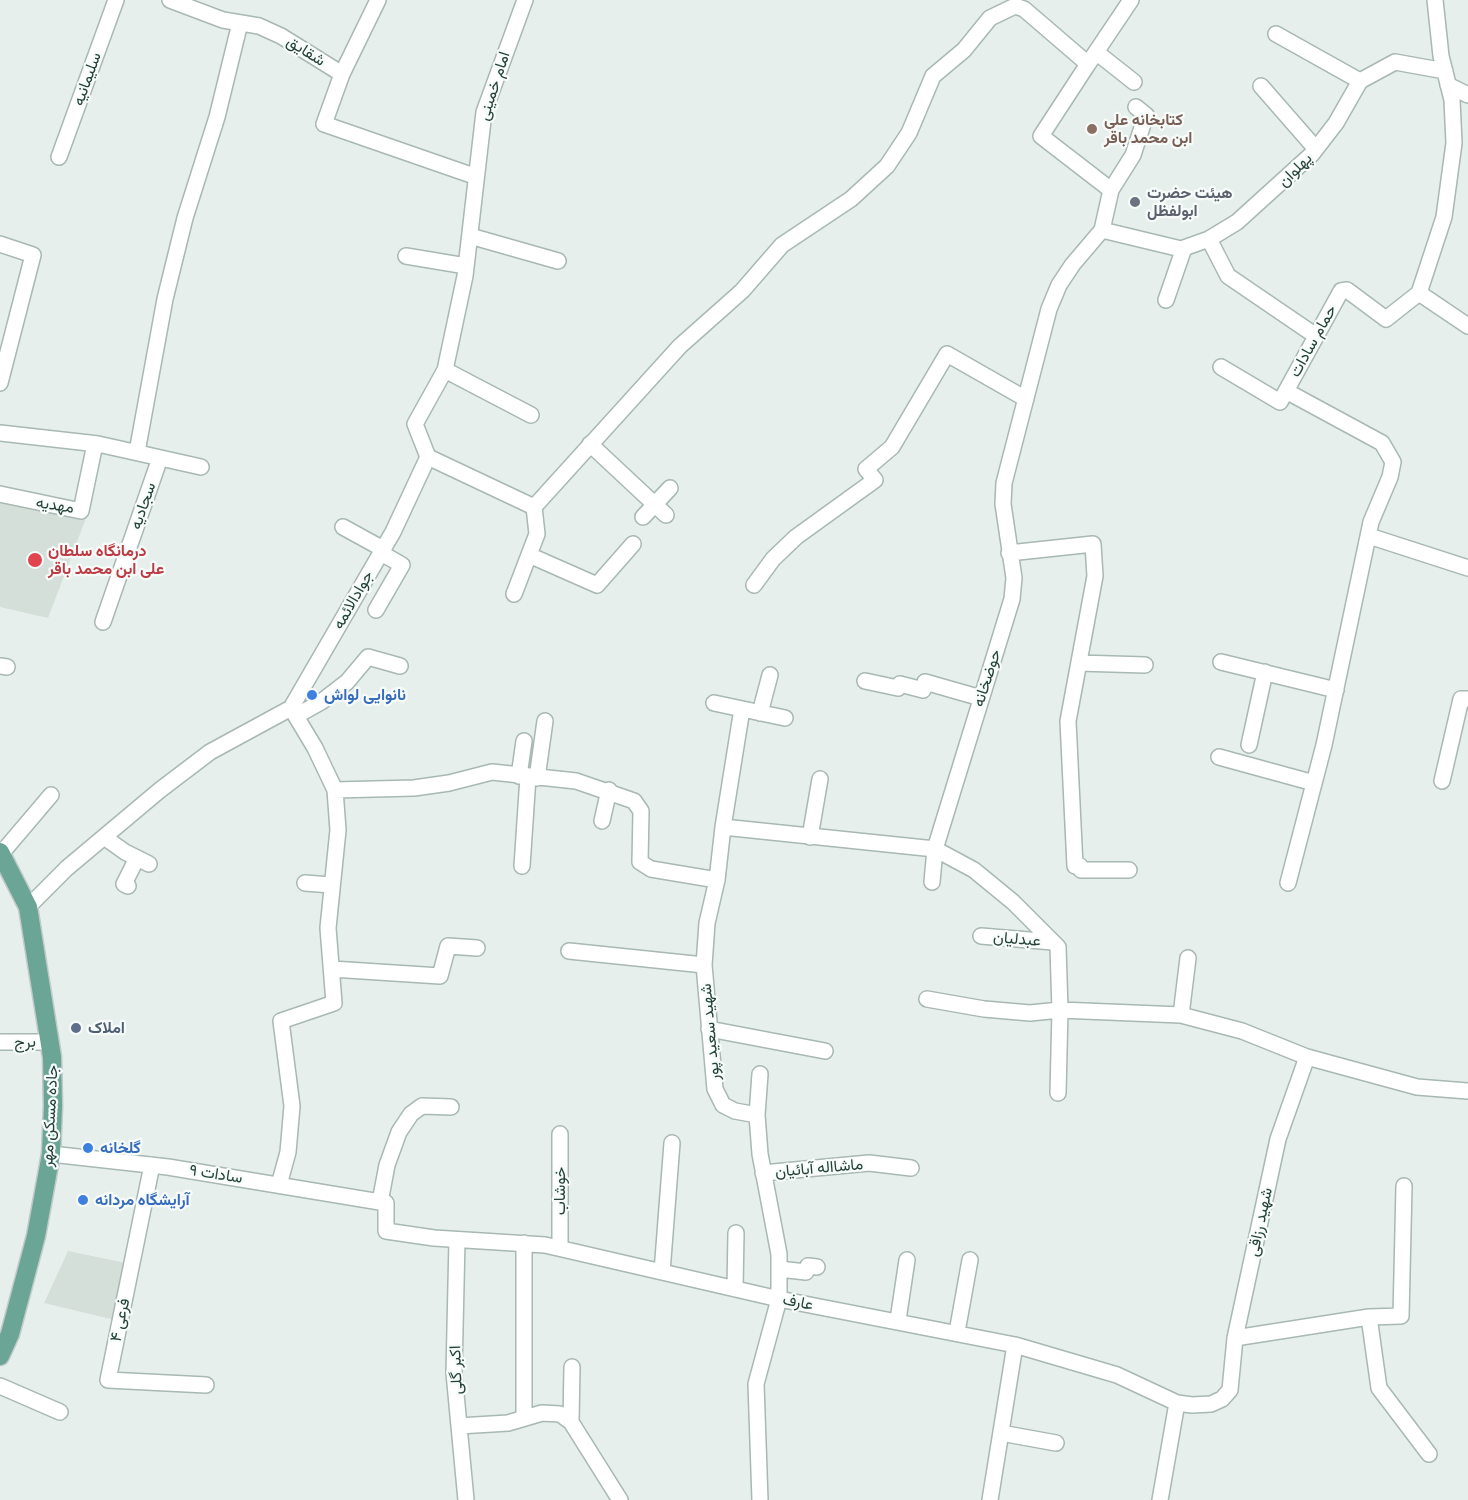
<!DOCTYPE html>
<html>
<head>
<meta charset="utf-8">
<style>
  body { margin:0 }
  canvas { display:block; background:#e6efeb }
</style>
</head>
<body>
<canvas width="1468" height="1500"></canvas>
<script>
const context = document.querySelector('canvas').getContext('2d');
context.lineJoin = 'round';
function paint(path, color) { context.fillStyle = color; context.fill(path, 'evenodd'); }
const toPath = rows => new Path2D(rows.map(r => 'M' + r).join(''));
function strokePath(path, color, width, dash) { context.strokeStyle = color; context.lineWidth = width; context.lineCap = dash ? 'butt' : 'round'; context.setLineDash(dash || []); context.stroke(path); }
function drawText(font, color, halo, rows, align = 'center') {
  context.font = font + ' "Public Sans",Vazirmatn,sans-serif'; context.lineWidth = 4.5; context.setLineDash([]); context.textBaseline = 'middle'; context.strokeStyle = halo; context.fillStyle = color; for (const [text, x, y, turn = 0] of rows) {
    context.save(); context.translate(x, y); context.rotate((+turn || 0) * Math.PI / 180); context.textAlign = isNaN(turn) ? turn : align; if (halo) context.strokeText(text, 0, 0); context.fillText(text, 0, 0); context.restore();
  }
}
const built = toPath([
  [0,501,88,513,48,618,0,607],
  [68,1251,126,1263,115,1320,44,1303]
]);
const minor = toPath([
  [170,0,223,20,259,26,281,36,342,74,324,124,474,176],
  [1435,0,1441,56,1452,100,1454,143,1444,217,1419,293,1468,326],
  [1276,34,1360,81,1395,62,1445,71],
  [1096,52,1134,82],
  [1088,64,1041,136,1111,190],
  [342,74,378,0],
  [1448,85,1468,95],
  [1261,86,1316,149],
  [59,157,116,0],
  [1102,230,1111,190,1133,155,1146,115,1136,107],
  [470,236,558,261],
  [1209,239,1237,222,1312,154,1336,123,1360,81],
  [0,244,33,255,0,383],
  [406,256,466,266],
  [1166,300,1184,248],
  [1221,367,1280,402,1341,291,1347,290,1386,319,1419,293],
  [445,370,531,415],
  [1286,391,1382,443,1393,462,1390,477,1371,522,1324,745,1288,883],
  [0,433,98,444,201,467],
  [590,444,666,515],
  [137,452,165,299,185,218,217,117,240,23],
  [428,457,534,507,680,346,742,291,782,245,851,199,887,166,909,133,933,76,964,50,990,18,1015,6,1024,9,1088,64,1131,0],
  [0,494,81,511,95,444],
  [643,517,670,488],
  [343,527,383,549],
  [1369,536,1468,568],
  [1009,553,1093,544,1095,576,1068,721,1075,866,1080,866,1081,870,1129,870],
  [529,555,597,585,633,544],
  [754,585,773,559,796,537,875,480,866,469,892,447,947,354,1026,399],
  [514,594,537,534,534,507],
  [376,610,402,565,381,553],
  [103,622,160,458],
  [1221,662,1336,690],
  [1079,663,1145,665],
  [0,666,7,667],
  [865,681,898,688,900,684,923,690,925,682,981,698],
  [714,703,785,718],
  [291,708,315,748,335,790,414,788,449,783,492,772,576,781,634,801,641,811,640,862,651,869,717,880,723,827,935,849,974,870,1013,902,1058,947,1060,1010,1181,1015,1242,1031,1307,1057,1417,1087,1468,1091],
  [760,713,770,675],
  [296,716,321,702,347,682,368,657,400,666],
  [1249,745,1265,672],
  [1219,757,1314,783],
  [519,776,524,741],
  [537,778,545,721],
  [1442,781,1461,699,1468,699],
  [602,821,609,790],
  [723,827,742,709],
  [104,837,125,852,149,864],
  [810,837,820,779],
  [1,854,51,795],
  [522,866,528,777],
  [717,880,707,923,704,965,715,1089,723,1105,735,1111,757,1115,760,1154,779,1254,779,1299,756,1384,760,1500],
  [932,882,935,849,1012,599,1014,578,1003,504,1004,483,1049,309,1059,285,1073,264,1102,230,1181,249,1209,239,1228,276,1316,336],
  [305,883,331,885],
  [128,886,124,884,137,858],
  [28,907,67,868,160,790,210,752,291,708,393,532,428,457,415,424,445,370,465,276,484,112,525,0],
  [981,936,1053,942],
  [569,951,704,965],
  [332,969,440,976,448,946,477,948],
  [927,999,984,1009,1030,1013,1060,1010,1058,1093],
  [1181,1015,1188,958],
  [709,1029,825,1051],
  [0,1042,50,1042],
  [757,1115,760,1074],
  [560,1134,560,1248],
  [51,1154,168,1167,386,1203,386,1231,434,1238,545,1245,779,1299,1015,1345,1117,1375,1177,1403,1192,1405,1211,1404,1222,1399,1230,1390,1235,1338,1278,1139,1307,1057],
  [152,1165,108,1380,206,1385],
  [763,1173,869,1163,911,1168],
  [279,1185,288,1152,292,1106,281,1021,334,1003,328,928,338,830,335,790],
  [380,1202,387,1165,399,1132,411,1114,422,1106,451,1107],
  [457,1240,454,1373,466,1500],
  [779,1269,806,1272,808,1266,817,1267],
  [662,1272,672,1143],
  [735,1289,736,1233],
  [1369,1317,1379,1388,1429,1454],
  [898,1320,907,1260],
  [957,1332,970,1260],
  [1235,1338,1369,1317,1401,1316,1404,1186],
  [0,1386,60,1412],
  [524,1417,524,1243],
  [571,1422,572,1367],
  [459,1426,508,1423,542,1413,560,1414,571,1422,620,1500],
  [1001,1433,1056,1443],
  [990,1500,1015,1345],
  [1160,1500,1177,1403]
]);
const major = toPath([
  [0,852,28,907,52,1057,53,1106,51,1154,36,1236,10,1334,0,1356]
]);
const markers = [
  [1092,129,6,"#8d6e63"],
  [1135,202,6,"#6b7280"],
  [35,560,8,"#e0444e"],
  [312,695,6,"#3f7fe0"],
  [76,1028,6,"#5c6f8a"],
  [88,1148,6,"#3f7fe0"],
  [83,1200,6,"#3f7fe0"]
];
const streetNames = [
  ["شقایق",306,51,32],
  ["سلیمانیه",87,79,-70],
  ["امام خمینی",494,86,-72],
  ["پهلوان",1295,170,-45],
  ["حمام سادات",1313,341,-61],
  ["مهدیه",55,505,9],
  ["سجادیه",143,506,-71],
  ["جوادالائمه",353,600,-60],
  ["حوضخانه",987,678,-72],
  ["عبدلیان",1017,939,5],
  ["شهید سعید پور",710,1032,-95],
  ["برج",25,1042,-1],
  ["جاده مسکن مهر",50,1116,-87],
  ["ماشااله آبائیان",819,1168,-5],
  ["سادات ۹",216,1174,9],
  ["خوشاب",560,1191,-90],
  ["شهید رزاقی",1260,1222,-78],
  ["عارف",798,1302,11],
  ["فرعی ۴",120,1320,-78],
  ["اکبر گلی",456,1370,-92]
];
const educationNames = [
  ["کتابخانه علی",1104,120],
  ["ابن محمد باقر",1104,138]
];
const worshipNames = [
  ["هیئت حضرت",1147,193],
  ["ابولفظل",1147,211]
];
const healthNames = [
  ["درمانگاه سلطان",48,551],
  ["علی ابن محمد باقر",48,569]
];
const shopNames = [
  ["نانوایی لواش",324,695],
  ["گلخانه",100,1148],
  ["آرایشگاه مردانه",95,1200]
];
const serviceNames = [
  ["املاک",88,1028]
];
paint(built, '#d4dfda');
strokePath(minor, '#a8b8b2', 18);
strokePath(major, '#c2cac8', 21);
strokePath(minor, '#fff', 15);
strokePath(major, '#6aa596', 18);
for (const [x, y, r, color] of markers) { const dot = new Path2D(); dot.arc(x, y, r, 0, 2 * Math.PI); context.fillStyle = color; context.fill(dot); strokePath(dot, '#f7fbf9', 2); }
drawText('16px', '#24423a', '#f7fbf9', streetNames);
drawText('bold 16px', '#785e54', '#f7fbf9', educationNames, 'left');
drawText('bold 16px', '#5b616d', '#f7fbf9', worshipNames, 'left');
drawText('bold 16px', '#be3a42', '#f7fbf9', healthNames, 'left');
drawText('bold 16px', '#366cbe', '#f7fbf9', shopNames, 'left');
drawText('bold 16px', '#4e5e75', '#f7fbf9', serviceNames, 'left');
</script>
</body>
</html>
